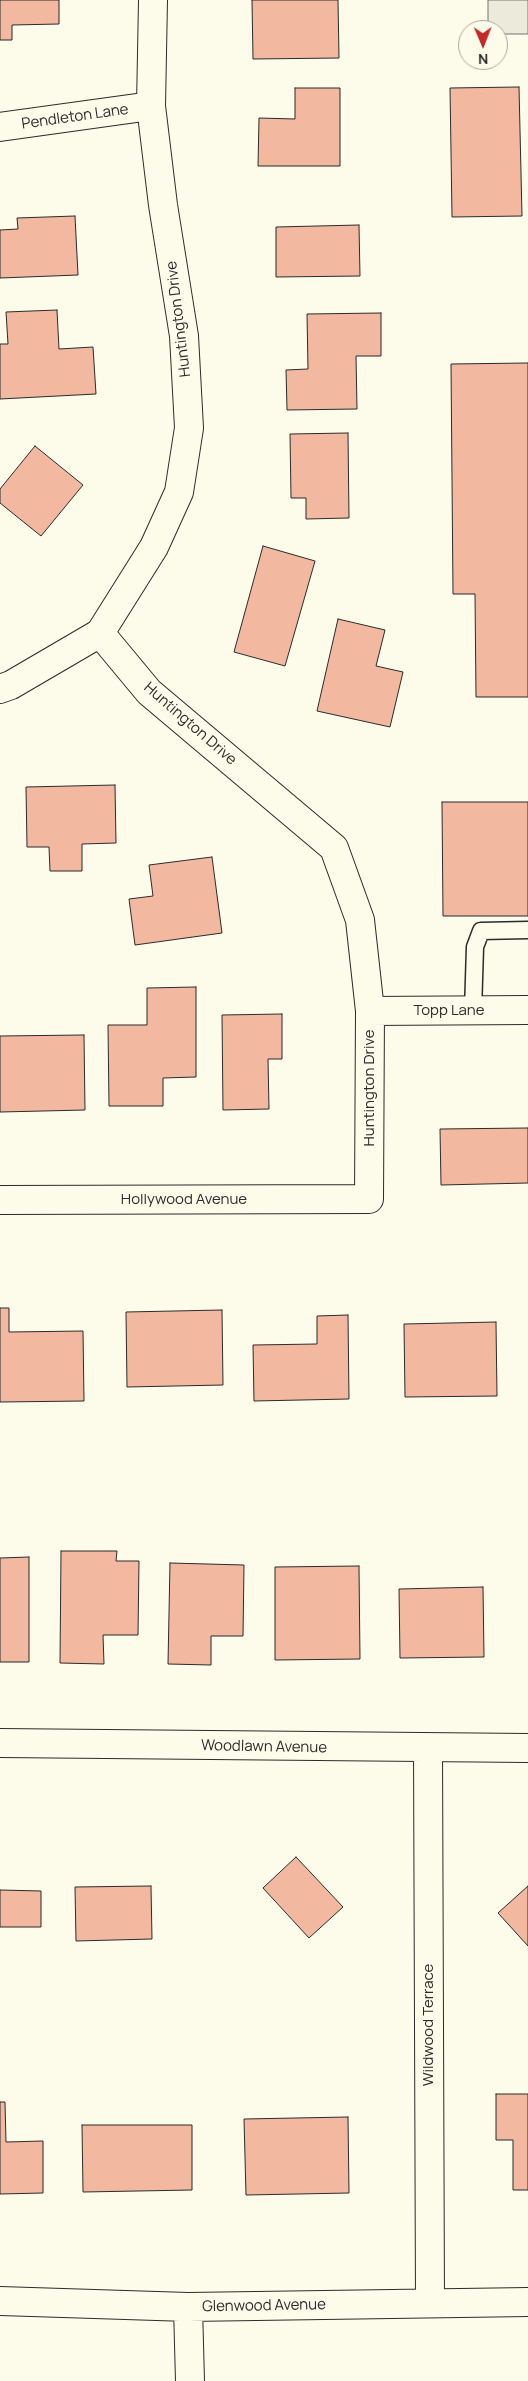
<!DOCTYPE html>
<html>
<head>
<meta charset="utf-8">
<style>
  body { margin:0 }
  #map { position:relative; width:528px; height:2381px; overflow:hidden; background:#fdfbea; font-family:Manrope,sans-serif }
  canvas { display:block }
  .north { position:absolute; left:458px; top:20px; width:50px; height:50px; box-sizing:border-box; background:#fdfbea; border:1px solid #a9a89e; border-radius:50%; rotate:179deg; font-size:14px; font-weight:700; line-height:20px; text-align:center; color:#2b2b2b }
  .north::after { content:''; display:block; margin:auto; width:18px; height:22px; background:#c62828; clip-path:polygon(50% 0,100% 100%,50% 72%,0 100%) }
</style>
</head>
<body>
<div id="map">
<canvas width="528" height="2381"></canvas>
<div class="north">N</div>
</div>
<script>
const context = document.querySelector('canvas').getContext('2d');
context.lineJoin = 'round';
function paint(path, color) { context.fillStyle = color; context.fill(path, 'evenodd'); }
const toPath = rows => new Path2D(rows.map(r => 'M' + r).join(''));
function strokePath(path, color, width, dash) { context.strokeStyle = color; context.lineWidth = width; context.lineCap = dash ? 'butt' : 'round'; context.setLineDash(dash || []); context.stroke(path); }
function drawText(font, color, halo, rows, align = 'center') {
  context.font = font + ' Manrope,sans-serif'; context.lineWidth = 4; context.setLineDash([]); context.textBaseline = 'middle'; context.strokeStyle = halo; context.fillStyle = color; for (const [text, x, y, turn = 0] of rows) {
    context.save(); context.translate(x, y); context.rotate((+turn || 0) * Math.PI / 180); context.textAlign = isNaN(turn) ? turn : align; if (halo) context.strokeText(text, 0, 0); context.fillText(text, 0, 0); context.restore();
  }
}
const parking = toPath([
  [488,0,528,0,528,34,498,34,498,30,488,30,488,0]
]);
const building = toPath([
  [0,0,59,0,59,24,12,25,12,40,0,40,0,0],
  [252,0,338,0,339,58,253,59,252,0],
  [519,87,522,216,452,217,450,88,519,87],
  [295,88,340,88,340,166,258,166,259,118,295,119,295,88],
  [75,216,78,275,0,278,0,230,18,229,17,218,75,216],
  [359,225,360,276,276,277,276,227,359,225],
  [57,310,59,349,93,347,96,394,0,399,0,344,8,344,6,312,57,310],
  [381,313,381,356,356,356,357,409,287,410,286,370,308,369,307,314,381,313],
  [528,363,528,697,476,697,475,594,453,594,451,364,528,363],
  [348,433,349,518,306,519,306,498,291,498,290,434,348,433],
  [35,446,83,485,41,536,0,503,0,489,35,446],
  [263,546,315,561,285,666,234,652,263,546],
  [338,619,385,630,376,666,403,672,390,727,317,711,338,619],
  [115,785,116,843,82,844,82,871,50,871,49,847,27,847,26,787,115,785],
  [442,802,528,802,528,916,443,916,442,802],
  [212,857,222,933,135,945,129,899,153,896,149,865,212,857],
  [196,987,196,1077,163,1078,163,1106,109,1106,108,1025,147,1025,147,988,196,987],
  [282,1014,282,1059,268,1059,269,1109,223,1110,222,1015,282,1014],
  [84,1035,85,1110,0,1112,0,1036,84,1035],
  [528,1128,528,1183,441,1185,440,1129,528,1128],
  [0,1308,9,1308,9,1332,83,1331,84,1401,0,1402,0,1308],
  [222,1310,223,1385,127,1387,126,1312,222,1310],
  [348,1315,349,1399,254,1401,253,1345,317,1344,317,1316,348,1315],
  [496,1322,497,1396,405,1397,404,1324,496,1322],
  [61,1551,117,1551,116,1561,139,1561,138,1635,103,1635,104,1664,60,1663,61,1551],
  [29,1557,29,1662,0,1662,0,1558,29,1557],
  [170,1563,244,1565,243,1636,211,1636,211,1665,168,1664,170,1563],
  [359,1566,360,1659,275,1660,275,1567,359,1566],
  [483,1587,484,1657,400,1658,399,1589,483,1587],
  [296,1857,343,1907,309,1938,263,1888,296,1857],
  [151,1886,152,1939,76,1941,75,1887,151,1886],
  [528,1886,528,1946,498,1913,528,1886],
  [0,1890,41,1891,41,1927,0,1927,0,1890],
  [496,2094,528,2094,528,2190,513,2190,513,2140,496,2140,496,2094],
  [0,2102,5,2102,6,2142,43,2141,43,2193,0,2194,0,2102],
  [348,2117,349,2193,246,2195,244,2119,348,2117],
  [82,2125,192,2125,192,2190,83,2192,82,2125]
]);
const lane = toPath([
  [473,1011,475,947,481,931,528,930]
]);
const street = toPath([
  [0,127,151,106],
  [0,689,11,685,100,633],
  [370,1011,528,1010],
  [0,1200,369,1199,370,1011,360,920,334,848,149,692,100,633,154,547,179,492,189,428,184,336,163,205,151,106,153,0],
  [0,1743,528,1748],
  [428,1748,430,2303],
  [0,2301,188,2307,528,2302],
  [188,2307,190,2381]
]);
const streetNames = [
  ["Pendleton Lane",75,117,-8],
  ["Huntington Drive",179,319,-97],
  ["Huntington Drive",190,724,41],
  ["Topp Lane",449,1011],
  ["Huntington Drive",370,1088,-90],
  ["Hollywood Avenue",184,1200],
  ["Woodlawn Avenue",264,1747,1],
  ["Wildwood Terrace",429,2025,-90],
  ["Glenwood Avenue",264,2306,-1]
];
paint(parking, '#eceadb');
strokePath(parking, '#74746e', 1);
paint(building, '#f2b8a0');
strokePath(building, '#2b2b2b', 1);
strokePath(lane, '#2b2b2b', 19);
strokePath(street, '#2b2b2b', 30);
strokePath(lane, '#fdfbea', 16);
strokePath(street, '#fdfbea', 28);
drawText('15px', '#2b2b2b', '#fdfbea', streetNames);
</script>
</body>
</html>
